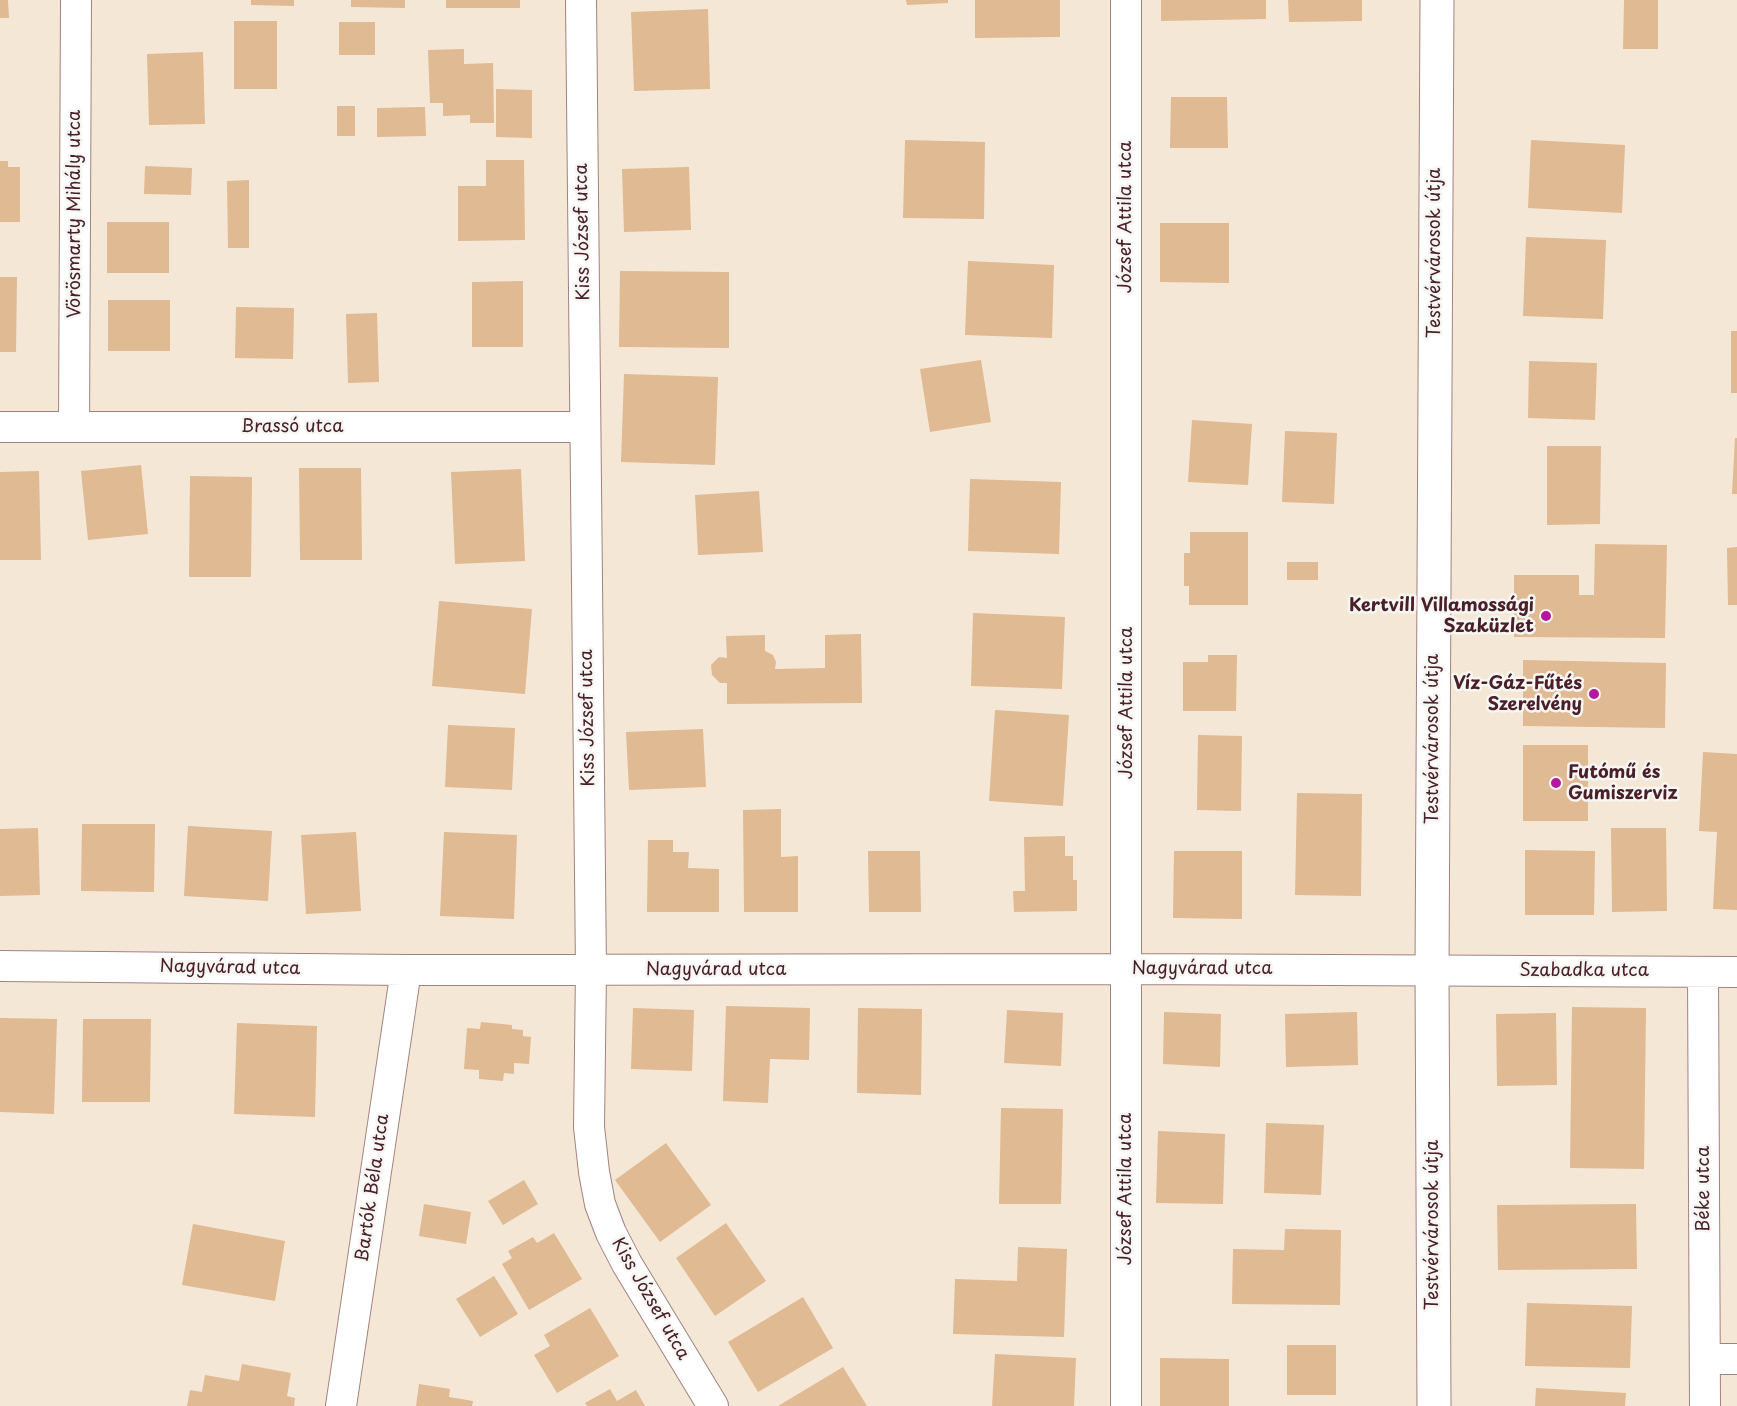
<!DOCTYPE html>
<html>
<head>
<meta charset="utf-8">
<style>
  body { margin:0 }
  canvas { display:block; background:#f5e7d5 }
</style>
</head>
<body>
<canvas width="1737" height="1406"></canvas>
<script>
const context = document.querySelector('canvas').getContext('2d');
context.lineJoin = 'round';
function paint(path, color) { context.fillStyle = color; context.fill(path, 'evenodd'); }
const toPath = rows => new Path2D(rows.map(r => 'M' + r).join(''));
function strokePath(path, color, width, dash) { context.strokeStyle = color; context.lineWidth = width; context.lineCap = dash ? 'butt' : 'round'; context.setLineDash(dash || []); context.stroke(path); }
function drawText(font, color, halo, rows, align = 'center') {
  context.font = font + ' "Playpen Sans",sans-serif'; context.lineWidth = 5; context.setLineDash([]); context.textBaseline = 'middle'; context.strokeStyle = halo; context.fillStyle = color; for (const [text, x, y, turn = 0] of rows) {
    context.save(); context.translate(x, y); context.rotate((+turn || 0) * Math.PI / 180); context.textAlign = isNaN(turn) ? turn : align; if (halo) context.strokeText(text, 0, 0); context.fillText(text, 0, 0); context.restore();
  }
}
const building = toPath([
  [0,0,8,0,9,18,0,18],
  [251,0,294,0,294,6,251,5],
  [351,0,405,0,405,8,351,7],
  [446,0,520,0,520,8,446,8],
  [906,0,948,0,948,3,907,5],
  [975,0,1060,0,1060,37,975,38],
  [1161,0,1266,0,1266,19,1161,21],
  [1288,0,1362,0,1362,21,1289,22],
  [1624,0,1658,0,1658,49,1623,49],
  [708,9,710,89,634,91,631,12],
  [234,21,277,21,277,89,234,89],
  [339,22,375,22,375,55,339,55],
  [464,49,464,64,493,63,494,123,470,123,470,115,443,116,443,103,430,103,428,50],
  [203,52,205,124,149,125,147,54],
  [496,89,532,90,532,138,496,137],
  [1171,97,1227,97,1228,148,1170,148],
  [337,106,355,106,355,136,337,136],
  [425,107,426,136,377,137,377,108],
  [905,140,985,142,984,219,903,218],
  [1531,140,1625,145,1622,213,1528,208],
  [486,160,524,160,525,240,458,241,458,186,486,186],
  [0,161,8,161,8,167,20,167,20,222,0,222],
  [145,166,192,168,191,195,144,194],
  [689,167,691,230,624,232,622,169],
  [249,180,249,248,228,248,227,181],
  [107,222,169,222,169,273,107,273],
  [1160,223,1229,223,1229,283,1160,282],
  [1526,237,1606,240,1603,319,1523,316],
  [968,261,1054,265,1052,338,965,335],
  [620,271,729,272,729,348,619,347],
  [0,277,17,277,16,352,0,352],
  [523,281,523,347,472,347,472,282],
  [108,300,170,300,170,351,108,351],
  [236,307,294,308,293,359,235,358],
  [377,313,379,382,348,383,346,314],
  [1731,331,1737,331,1737,393,1731,393],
  [981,360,991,422,930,432,920,369],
  [1529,361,1597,363,1595,420,1528,418],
  [624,374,718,377,715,465,621,462],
  [1192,420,1252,424,1248,485,1188,482],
  [1285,431,1337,433,1334,504,1282,502],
  [1735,438,1737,438,1737,494,1732,494],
  [1547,446,1601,446,1600,524,1547,525],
  [141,465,148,534,88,540,81,471],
  [299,468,361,468,362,560,300,560],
  [521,469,525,561,455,564,451,472],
  [39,471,41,560,0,560,0,472],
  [190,476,252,477,251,577,189,577],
  [970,479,1061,482,1059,554,968,551],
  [759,491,763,552,698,555,695,495],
  [1190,532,1248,532,1248,605,1189,605,1189,586,1184,586,1184,553,1190,553],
  [1595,544,1667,545,1665,638,1514,637,1514,575,1579,575,1579,595,1594,595],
  [1737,547,1737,605,1728,605,1727,548],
  [1287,562,1318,562,1318,580,1287,580],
  [439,601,532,609,525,694,432,686],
  [973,613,1065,617,1062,689,971,686],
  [861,634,862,703,727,704,727,683,720,683,712,675,711,665,719,657,727,658,726,636,765,635,765,651,773,655,776,662,775,669,825,668,825,635],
  [1208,655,1237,655,1236,711,1183,711,1183,662,1208,662],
  [1523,660,1666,663,1665,728,1523,726],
  [995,710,1069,715,1063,806,989,801],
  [448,725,515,728,512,790,445,787],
  [703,729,706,787,629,790,626,732],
  [1198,735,1242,736,1241,811,1197,810],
  [1523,745,1588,745,1588,821,1523,821],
  [1703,752,1737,754,1737,910,1713,909,1717,832,1699,831],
  [1297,793,1362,794,1361,896,1295,895],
  [781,809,781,857,798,856,798,912,744,912,743,810],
  [82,824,155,824,154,892,81,891],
  [188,826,272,831,268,901,184,896],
  [38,828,40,895,0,896,0,829],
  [1611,828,1666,828,1667,911,1612,912],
  [356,832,361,911,306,914,301,835],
  [444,832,517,835,514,919,440,916],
  [1065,836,1065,856,1073,856,1073,880,1077,880,1077,911,1014,912,1013,891,1025,891,1024,837],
  [648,840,673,840,673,852,689,852,688,868,719,869,719,912,647,912],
  [1525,850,1595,851,1594,915,1525,915],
  [868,851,920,851,921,912,869,912],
  [1174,851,1242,851,1242,919,1173,918],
  [726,1006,810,1008,809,1060,770,1059,768,1103,723,1101],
  [1572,1007,1646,1008,1644,1169,1570,1168],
  [633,1008,694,1010,692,1071,631,1069],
  [858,1008,922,1009,921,1095,857,1093],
  [1007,1010,1063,1013,1061,1066,1004,1063],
  [1164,1012,1221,1014,1220,1067,1163,1064],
  [1357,1012,1358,1065,1286,1067,1285,1014],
  [1556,1013,1557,1085,1497,1086,1496,1014],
  [0,1018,57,1019,54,1114,0,1112],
  [83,1019,151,1019,150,1102,82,1102],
  [481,1022,512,1025,512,1029,523,1030,523,1036,531,1037,529,1064,514,1063,514,1074,504,1073,503,1081,479,1079,479,1070,464,1069,467,1028,480,1029],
  [237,1023,317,1026,315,1117,234,1114],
  [1001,1108,1063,1109,1061,1204,999,1204],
  [1266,1123,1324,1125,1321,1195,1264,1193],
  [1158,1131,1225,1134,1223,1204,1156,1203],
  [666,1143,711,1205,660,1242,615,1180],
  [524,1180,538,1204,503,1225,488,1201],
  [424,1204,471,1212,466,1244,419,1236],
  [1636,1204,1637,1269,1498,1270,1497,1205],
  [726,1223,766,1281,715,1316,676,1258],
  [193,1224,285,1241,275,1301,182,1285],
  [1285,1229,1341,1230,1340,1305,1232,1304,1233,1249,1284,1250],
  [554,1233,582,1279,529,1310,502,1264,512,1258,508,1251,533,1237,537,1243],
  [1018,1247,1067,1249,1064,1337,953,1334,955,1279,1017,1281],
  [494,1276,518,1314,480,1337,456,1299],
  [803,1297,833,1348,758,1392,728,1342],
  [1527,1303,1632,1306,1630,1368,1525,1366],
  [590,1308,619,1356,557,1393,534,1355,550,1346,544,1335],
  [1287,1345,1336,1345,1336,1395,1287,1395],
  [995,1354,1076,1358,1074,1406,992,1406],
  [1160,1358,1229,1359,1229,1406,1160,1406],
  [242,1364,291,1373,287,1396,295,1398,294,1406,187,1406,190,1390,202,1392,205,1375,239,1381],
  [843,1367,867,1406,778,1406],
  [419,1384,450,1389,449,1397,473,1401,472,1406,416,1406],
  [1536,1388,1626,1393,1625,1406,1535,1406],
  [610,1389,617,1401,636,1390,645,1406,587,1406,585,1403]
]);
const street = toPath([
  [581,0,591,970,589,1127,594,1172,600,1204,611,1233,627,1264,713,1406],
  [1126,0,1126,1406],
  [0,427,585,427],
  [74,427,76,0],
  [0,966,406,970,1127,969,1737,972],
  [1703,972,1705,1406],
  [1705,1359,1737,1359],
  [341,1406,406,970]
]);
const secondary = toPath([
  [1434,1406,1432,970,1437,0]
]);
const markers = [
  [1546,616,6,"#b5179e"],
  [1594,694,6,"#b5179e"],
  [1556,783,6,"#b5179e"]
];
const streetNames = [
  ["Vörösmarty Mihály utca",75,214,-90],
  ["József Attila utca",1126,217,-90],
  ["Kiss József utca",583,232,-91],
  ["Testvérvárosok útja",1435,253,-90],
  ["Brassó utca",292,427],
  ["József Attila utca",1127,703,-90],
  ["Kiss József utca",588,718,-91],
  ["Testvérvárosok útja",1433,739,-90],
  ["Nagyvárad utca",230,968,1],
  ["Nagyvárad utca",1202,969],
  ["Nagyvárad utca",716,970],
  ["Szabadka utca",1584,971],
  ["Bartók Béla utca",373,1188,-82],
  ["József Attila utca",1126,1189,-90],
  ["Béke utca",1704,1189,-90],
  ["Testvérvárosok útja",1433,1225,-90],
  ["Kiss József utca",650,1299,60]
];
const poiNames = [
  ["Kertvill Villamossági",1534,606],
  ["Szaküzlet",1534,627],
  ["Víz-Gáz-Fűtés",1582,684],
  ["Szerelvény",1582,705],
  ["Futómű és",1568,773,"left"],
  ["Gumiszerviz",1568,794,"left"]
];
paint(building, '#dfba92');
strokePath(street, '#a08380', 32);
strokePath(secondary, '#a08380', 35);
strokePath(street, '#fff', 30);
strokePath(secondary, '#fff', 33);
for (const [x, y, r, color] of markers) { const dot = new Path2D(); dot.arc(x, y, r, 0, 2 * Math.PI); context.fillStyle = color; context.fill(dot); strokePath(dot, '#f6f6f2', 2); }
drawText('18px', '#4a1f2b', '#f6f6f2', streetNames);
drawText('bold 18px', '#4a1f2b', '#f6f6f2', poiNames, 'right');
</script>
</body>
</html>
